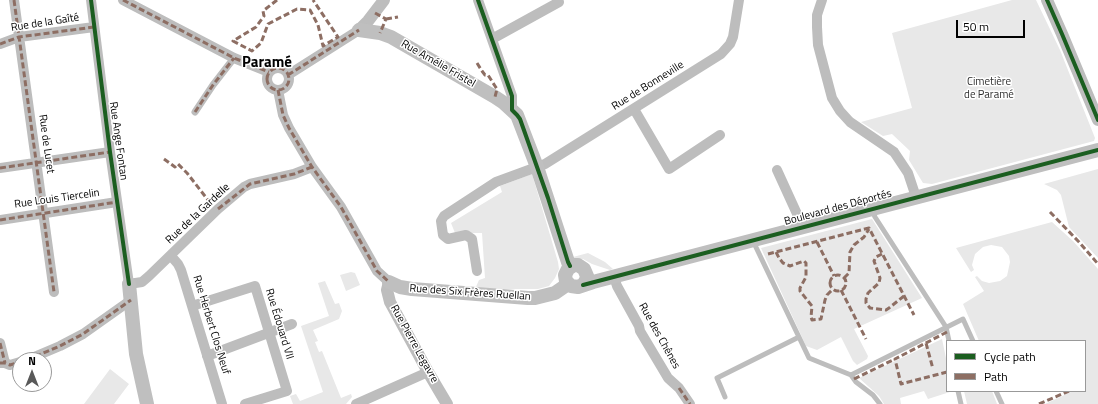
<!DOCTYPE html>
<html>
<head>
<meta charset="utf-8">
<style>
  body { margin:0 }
  #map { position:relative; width:1098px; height:404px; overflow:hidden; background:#fff; font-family:"Titillium Web",sans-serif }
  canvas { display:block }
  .legend { position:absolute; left:946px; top:340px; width:140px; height:52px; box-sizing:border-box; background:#fff; border:1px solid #999; margin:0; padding:5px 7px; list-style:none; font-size:12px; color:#000 }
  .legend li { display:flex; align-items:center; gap:8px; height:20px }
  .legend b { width:20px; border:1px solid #999 }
  .north { position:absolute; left:12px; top:352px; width:40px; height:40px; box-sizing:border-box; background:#fff; border:1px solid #999; border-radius:50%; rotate:0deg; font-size:11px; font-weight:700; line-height:16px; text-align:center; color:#000 }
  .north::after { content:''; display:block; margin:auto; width:14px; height:18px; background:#595959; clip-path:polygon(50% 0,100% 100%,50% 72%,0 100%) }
  .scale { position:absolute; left:956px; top:20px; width:69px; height:18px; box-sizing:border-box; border:2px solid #000; border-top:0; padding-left:5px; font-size:12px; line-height:14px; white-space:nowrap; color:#000; -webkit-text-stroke:3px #fff; paint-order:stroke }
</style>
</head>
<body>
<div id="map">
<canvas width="1098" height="404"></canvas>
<ul class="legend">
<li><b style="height:5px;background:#1b5e20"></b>Cycle path</li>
<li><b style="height:5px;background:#8d6e63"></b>Path</li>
</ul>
<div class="north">N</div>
<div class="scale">50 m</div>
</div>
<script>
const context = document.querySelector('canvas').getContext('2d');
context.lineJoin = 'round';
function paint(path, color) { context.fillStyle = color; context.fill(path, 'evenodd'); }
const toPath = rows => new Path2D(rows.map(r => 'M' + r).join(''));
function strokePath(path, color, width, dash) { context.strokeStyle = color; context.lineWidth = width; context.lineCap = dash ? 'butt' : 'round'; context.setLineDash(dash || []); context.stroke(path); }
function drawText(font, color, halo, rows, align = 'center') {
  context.font = font + ' "Titillium Web",sans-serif'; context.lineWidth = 3; context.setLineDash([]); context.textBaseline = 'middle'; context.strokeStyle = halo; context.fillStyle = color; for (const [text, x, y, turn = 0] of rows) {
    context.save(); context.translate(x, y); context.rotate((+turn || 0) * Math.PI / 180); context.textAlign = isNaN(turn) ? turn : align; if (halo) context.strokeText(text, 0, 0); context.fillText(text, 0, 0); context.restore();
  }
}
const green = toPath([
  [1012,0,1036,0,1060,50,1095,138,1094,141,932,184,923,183,909,160,910,151,892,134,883,136,861,122,912,108,892,33],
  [1098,169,1098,258,1069,227,1061,195,1057,190,1044,184],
  [532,174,558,262,559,269,555,278,549,286,538,289,475,289,479,280,485,278,482,233,455,233,451,223,502,192,500,186],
  [872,219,922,298,854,329,868,356,867,359,857,365,853,361,841,337,817,350,806,346,761,248],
  [1052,222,1073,241,1098,269,1098,404,1045,404,1073,391,1085,391,1085,341,979,341,963,304,984,291,975,277,977,276,982,281,989,283,1000,281,1007,276,1010,262,1009,256,1002,247,991,245,983,247,975,254,972,265,974,270,971,272,956,248],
  [588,253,605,262,613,269,610,270,592,264,583,259,573,260,573,257],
  [351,272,355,273,360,285,346,291,340,275],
  [325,281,335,304,339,303,342,311,339,319,313,330,318,341,315,342,319,352,322,351,341,398,351,394,352,397,346,404,293,404,290,396,296,394,300,401,323,392,301,326,329,316,318,283],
  [942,339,947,363,947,391,953,391,928,399,924,391,900,398,901,404,884,404,879,396,859,378],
  [110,369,129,384,114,404,84,404],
  [964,391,992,391,997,404,967,404]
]);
const service = toPath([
  [872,210,875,217,946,327,949,341],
  [753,241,809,358,851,375,963,319,973,341],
  [851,375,856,382,873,395,880,404],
  [958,391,961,404],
  [996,391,1002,404],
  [725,397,717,378,799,337]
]);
const pedestrian = toPath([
  [195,112,213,85,234,58]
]);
const minor = toPath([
  [14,0,54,292],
  [91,0,110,152,129,284,142,282,149,276,218,209,244,187,250,184,294,174,312,167],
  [123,0,234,58,269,72],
  [478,0,512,96,512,110],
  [822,0,817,15,817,27,818,45,832,98,840,111,850,122,894,152,908,173,916,197],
  [492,39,559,2,557,0],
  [0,44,19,37,94,27],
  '267 79a11 11 0 1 1 22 0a11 11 0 1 1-22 0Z',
  [288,75,359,30],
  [278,90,283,115,289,128,312,167,341,207,377,271,389,282],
  [634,109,669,169,720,135],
  [0,168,110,152],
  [777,170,803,227],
  [0,220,117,202],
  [171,256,178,264,181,270,222,404],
  [477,271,472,239,466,235,448,239,443,235,441,221,444,216,496,182,545,164,721,54,730,44,733,37,739,0],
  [614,277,617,286,639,326,640,331,668,378,679,388,690,404],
  [192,306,255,286,287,391,245,404],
  [0,343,5,363],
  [207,356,292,324],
  [27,360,60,346,83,334,131,300],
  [0,363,5,363,10,365,20,362],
  [356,404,428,372]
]);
const tertiary = toPath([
  [1047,0,1062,34,1098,120],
  [359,30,368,21,384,0],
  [389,282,387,290,390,302,428,372,447,404]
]);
const secondary = toPath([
  [359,30,380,33,391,37,495,97,504,103,517,115,537,167,568,262,570,266],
  [389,282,400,287,412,289,528,298,535,298,555,293,568,284],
  [129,284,136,354,147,404],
  [583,285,586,280,587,276,584,269,578,265,574,265,568,269,565,275,566,281,571,286,578,287,593,282,1098,150]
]);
const quiet = toPath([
  [14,0,54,292],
  [123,0,234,58,269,72],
  [277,0,263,11,264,16,256,27,233,41,252,51,261,43,268,24,297,9,310,10,318,25,323,46,338,37,313,0],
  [375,13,386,19,380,33],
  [386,19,398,17],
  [0,44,19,37,94,27],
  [477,63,482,71,485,75,488,75,495,86,497,89,495,97],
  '267 79a11 11 0 1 1 22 0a11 11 0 1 1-22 0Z',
  [288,75,359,30],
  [278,90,283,115,289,128,312,167,341,207,377,271,389,282],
  [195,112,213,85,234,58],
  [164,159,175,167,178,164,187,173,208,200],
  [0,168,110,152],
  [218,209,250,184,294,174,312,167],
  [1050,212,1079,242,1098,264],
  [0,220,117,202],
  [817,242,834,276],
  [776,252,779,258,783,263,790,266,804,261,806,263,806,277,800,288,800,291,812,306,811,317,812,320,821,319,825,300,827,295,833,289],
  [768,254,869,228,914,315],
  [882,254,876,257,874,261,880,278,879,283,868,293,866,299,866,303,870,308,886,310,889,308,904,296],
  '830 283a8 8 0 1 1 16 0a8 8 0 1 1-16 0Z',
  [844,278,849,273,850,252,854,245,864,237,869,229],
  [841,290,866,339],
  [947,332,895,359,901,384,947,372],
  [0,343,5,363],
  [926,343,933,369],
  [27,360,60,346,83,334,131,300],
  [0,363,5,363,10,365,20,362],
  [854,379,895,359],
  [679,388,690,404],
  [1039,404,1069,391]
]);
const cycleway = toPath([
  [91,0,110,152,129,284],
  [478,0,512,96,512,110,517,115,520,119,548,198,568,262,570,266],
  [1047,0,1062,34,1098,120],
  [583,285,1098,150]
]);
const streetNames = [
  ["Rue de la Gaîté",45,23,-9],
  ["Rue Amélie Fristel",438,64,30],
  ["Rue de Bonneville",648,86,-32],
  ["Rue Ange Fontan",118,141,82],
  ["Rue de Lucet",46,144,82],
  ["Rue Louis Tiercelin",57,199,-8],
  ["Boulevard des Déportés",838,208,-15],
  ["Rue de la Gardelle",198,214,-43],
  ["Rue des Six Frères Ruellan",470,293,4],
  ["Rue Édouard VII",279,324,73],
  ["Rue Herbert Clos Neuf",211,325,73],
  ["Rue des Chênes",659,336,61],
  ["Rue Pierre Legavre",414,344,61]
];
const parkNames = [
  ["Cimetière",989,82],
  ["de Paramé",989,95]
];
const districtNames = [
  ["Paramé",267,63]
];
paint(green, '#e8e8e8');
strokePath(service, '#bdbdbd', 5);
strokePath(pedestrian, '#bdbdbd', 7);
strokePath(minor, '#bdbdbd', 10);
strokePath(tertiary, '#bdbdbd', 12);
strokePath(secondary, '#bfbfbf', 14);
strokePath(quiet, '#8d6e63', 3, [6, 3]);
strokePath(cycleway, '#1b5e20', 4);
drawText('11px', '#000', '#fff', streetNames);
drawText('11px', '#2c2c2c', '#fff', parkNames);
drawText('bold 15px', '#000', '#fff', districtNames);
</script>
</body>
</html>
